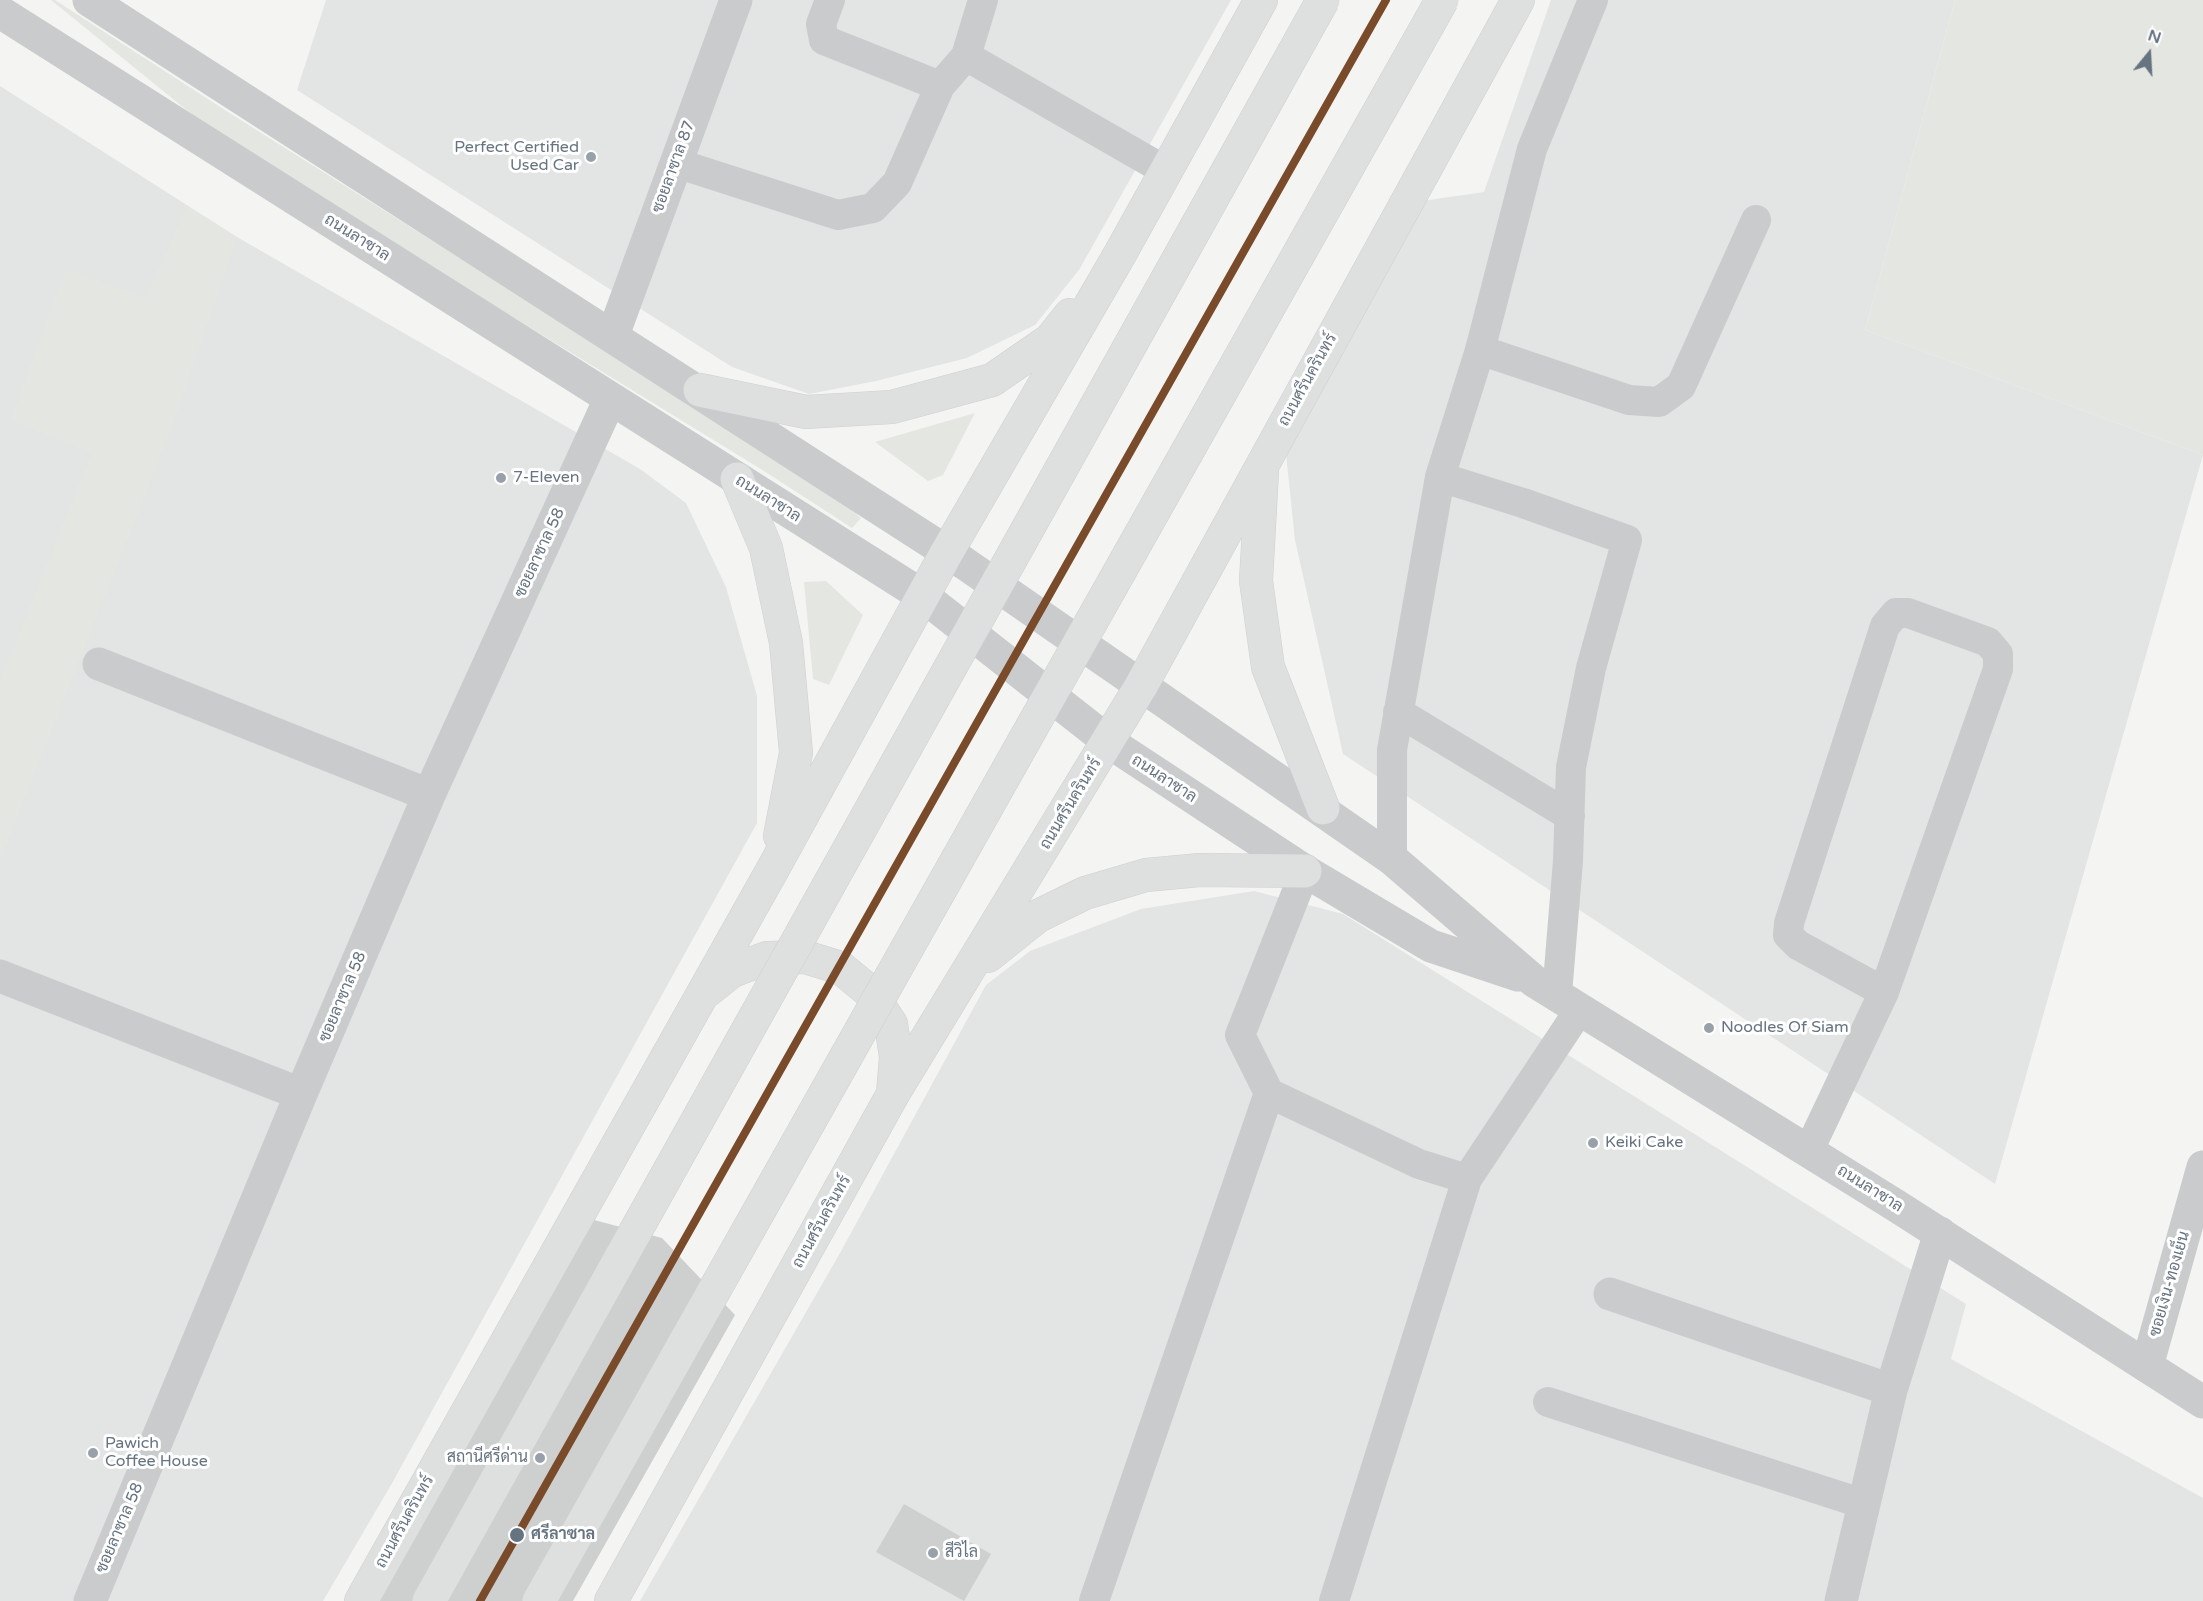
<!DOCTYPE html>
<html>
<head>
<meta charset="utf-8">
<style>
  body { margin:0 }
  #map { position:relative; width:2203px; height:1601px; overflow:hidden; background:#f4f4f3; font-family:"Varela Round",sans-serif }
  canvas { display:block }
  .north { position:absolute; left:2119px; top:24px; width:60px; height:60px; -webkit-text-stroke:4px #fff; paint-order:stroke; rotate:18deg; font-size:16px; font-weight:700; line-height:24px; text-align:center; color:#667381 }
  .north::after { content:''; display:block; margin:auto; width:21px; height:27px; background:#667381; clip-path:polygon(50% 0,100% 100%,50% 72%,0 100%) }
</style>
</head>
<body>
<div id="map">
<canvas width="2203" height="1601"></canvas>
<div class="north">N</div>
</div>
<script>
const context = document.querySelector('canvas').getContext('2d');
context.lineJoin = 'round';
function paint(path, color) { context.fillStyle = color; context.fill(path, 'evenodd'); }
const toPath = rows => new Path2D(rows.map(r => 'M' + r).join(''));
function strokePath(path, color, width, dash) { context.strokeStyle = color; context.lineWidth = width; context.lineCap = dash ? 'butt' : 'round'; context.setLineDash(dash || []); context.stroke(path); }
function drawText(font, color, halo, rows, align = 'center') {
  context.font = font + ' "Varela Round",Sarabun,sans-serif'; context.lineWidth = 6; context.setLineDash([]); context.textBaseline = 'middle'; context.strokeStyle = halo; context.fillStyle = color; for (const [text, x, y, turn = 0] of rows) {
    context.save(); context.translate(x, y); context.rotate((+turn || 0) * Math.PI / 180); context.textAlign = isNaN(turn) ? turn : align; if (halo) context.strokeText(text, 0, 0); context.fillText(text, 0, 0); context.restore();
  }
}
const built = toPath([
  [326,0,1231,0,1079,270,1035,325,967,358,876,381,809,394,732,367,297,90],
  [1551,0,1955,0,1865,330,2203,455,1995,1184,1343,754,1295,540,1286,454,1422,201,1484,192],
  [0,86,237,237,640,469,686,503,726,587,757,696,757,823,391,1485,323,1601,0,1601],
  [1254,891,1343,914,1966,1304,1951,1359,2203,1498,2203,1601,640,1601,840,1253,986,985,1030,951,1141,909]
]);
const green = toPath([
  [51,0,55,0,228,112,831,492,861,518,852,528,764,471,221,138],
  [1955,0,2203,0,2203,455,1865,330],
  [187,206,237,237,171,429,0,860,0,681,92,453,11,420,66,269,146,298],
  [975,413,943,475,928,481,875,442],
  [826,581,863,615,829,685,813,679,804,582]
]);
const building = toPath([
  [564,1212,662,1238,735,1315,573,1601,344,1601],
  [904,1504,991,1554,964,1601,876,1552]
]);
const service = toPath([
  [830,0,821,24,824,40,940,86],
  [966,56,1166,171],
  [676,163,838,215,873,208,897,183,940,86,966,56,983,0],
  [1480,350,1629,400,1659,402,1681,386,1756,220],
  [1440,477,1523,503,1627,540,1591,668,1571,767,1568,861,1557,994],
  [1398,712,1570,816],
  [1392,859,1392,750,1440,477,1480,350,1532,149,1593,0],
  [1269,1093,1419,1164,1467,1179],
  [1809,1150,1884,992,1998,669,1998,654,1988,642,1908,613,1896,613,1885,626,1789,923,1788,935,1798,945,1884,992],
  [1548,1402,1864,1504],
  [1094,1601,1269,1093,1240,1035,1305,871],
  [1334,1601,1467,1179,1580,1009]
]);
const minor = toPath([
  [613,335,736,0],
  [99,664,429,795],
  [0,976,301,1094],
  [1610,1294,1891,1390],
  [2147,1366,2203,1167],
  [90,1601,301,1094,429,795,610,399],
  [1841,1601,1891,1390,1940,1233]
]);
const tertiary = toPath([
  [89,0,964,563,1392,859,1534,981,1895,1205,2203,1402],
  [0,12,923,596,1109,742,1305,871,1431,946,1518,975]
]);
const primary = toPath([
  [700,390,806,412,892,407,992,380,1050,340,1070,315],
  [1262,472,1256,581,1268,667,1323,808],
  [737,479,766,548,786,643,796,753,780,836],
  [988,956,1038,916,1085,893,1146,875,1200,870,1305,871],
  [707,991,732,971,767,958,805,957,841,968,870,992,891,1024,896,1057,893,1093],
  [361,1601,774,867,947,552,1120,254,1261,0],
  [611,1601,893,1094,1141,686,1518,0]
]);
const primaryBridge = toPath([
  [429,1601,1323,0],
  [539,1601,1442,0]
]);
const metro1 = toPath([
  [480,1601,1386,0]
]);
const markers = [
  [591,157,6,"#98a0a9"],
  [501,478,6,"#98a0a9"],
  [1709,1028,6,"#98a0a9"],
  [1593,1143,6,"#98a0a9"],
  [93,1453,6,"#98a0a9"],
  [540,1458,6,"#98a0a9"],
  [517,1535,8,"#667381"],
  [933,1553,6,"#98a0a9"]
];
const poiNames = [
  ["Perfect Certified",579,148,"right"],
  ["Used Car",579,166,"right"],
  ["7-Eleven",513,478],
  ["Noodles Of Siam",1721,1028],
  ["Keiki Cake",1605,1143],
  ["Pawich",105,1444],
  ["Coffee House",105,1462],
  ["สถานีศรีด่าน",528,1458,"right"],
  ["สีวิไล",945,1553]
];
const streetNames = [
  ["ซอยลาซาล 87",674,167,-70],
  ["ถนนลาซาล",357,238,32],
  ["ถนนศรีนครินทร์",1308,380,-61],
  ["ถนนลาซาล",768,499,32],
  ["ซอยลาซาล 58",540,553,-65],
  ["ถนนลาซาล",1164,779,33],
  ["ถนนศรีนครินทร์",1071,804,-59],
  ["ซอยลาซาล 58",343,997,-67],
  ["ถนนลาซาล",1870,1189,32],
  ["ถนนศรีนครินทร์",822,1222,-61],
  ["ซอยเงิน-ทองเย็น",2170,1284,-74],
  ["ถนนศรีนครินทร์",405,1522,-61],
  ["ซอยลาซาล 58",120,1528,-67]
];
const stopNames = [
  ["ศรีลาซาล",531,1535]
];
paint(built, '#e3e4e4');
paint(green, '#e4e7e1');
paint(building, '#cecfcf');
strokePath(primary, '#d0d0d1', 34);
strokePath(service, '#cacbcc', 30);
strokePath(minor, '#cacbcc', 33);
strokePath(tertiary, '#cacbcc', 33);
strokePath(primary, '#dedfdf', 33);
strokePath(primaryBridge, '#d0d0d1', 34, []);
strokePath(primaryBridge, '#dedfdf', 33);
strokePath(metro1, '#7a4b2a', 8);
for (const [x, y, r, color] of markers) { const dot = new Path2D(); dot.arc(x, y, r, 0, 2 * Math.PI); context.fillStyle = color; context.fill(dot); strokePath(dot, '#fff', 2); }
drawText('16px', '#667381', '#fff', poiNames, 'left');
drawText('16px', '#667381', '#fff', streetNames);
drawText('bold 16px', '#667381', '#fff', stopNames, 'left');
</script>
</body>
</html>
